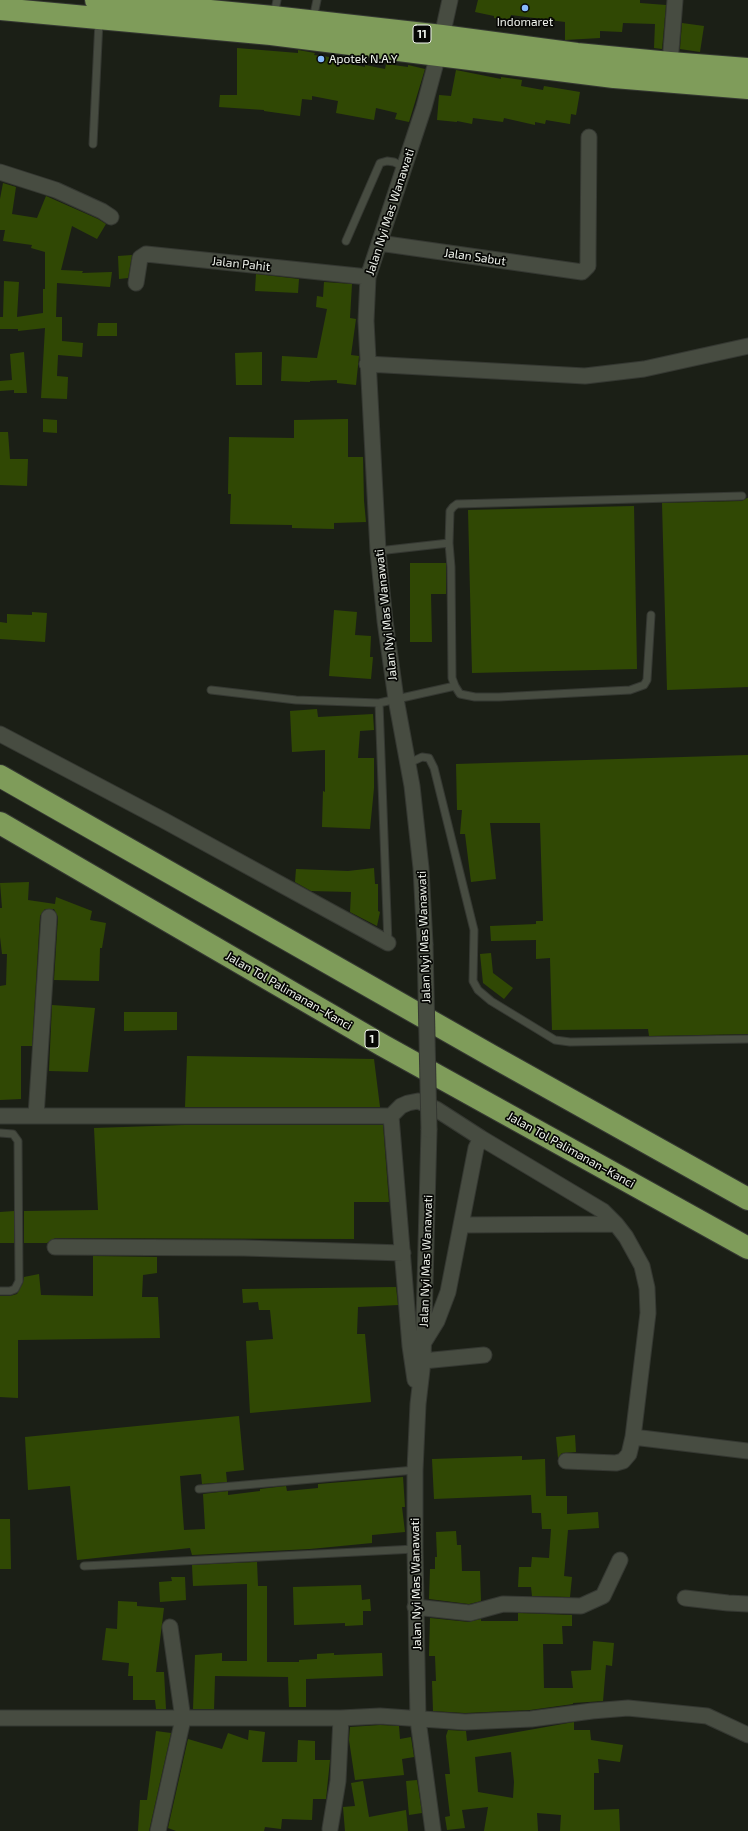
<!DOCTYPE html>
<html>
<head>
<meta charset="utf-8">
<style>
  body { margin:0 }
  canvas { display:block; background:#1b1f16 }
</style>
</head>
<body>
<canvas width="748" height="1831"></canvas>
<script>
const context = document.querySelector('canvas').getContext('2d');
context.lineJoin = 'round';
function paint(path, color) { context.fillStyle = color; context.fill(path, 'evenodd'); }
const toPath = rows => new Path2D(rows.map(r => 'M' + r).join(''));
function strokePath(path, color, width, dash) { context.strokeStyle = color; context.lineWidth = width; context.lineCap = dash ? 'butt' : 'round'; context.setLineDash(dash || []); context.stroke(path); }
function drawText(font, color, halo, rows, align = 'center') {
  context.font = font + ' "Exo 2",sans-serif'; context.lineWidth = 3.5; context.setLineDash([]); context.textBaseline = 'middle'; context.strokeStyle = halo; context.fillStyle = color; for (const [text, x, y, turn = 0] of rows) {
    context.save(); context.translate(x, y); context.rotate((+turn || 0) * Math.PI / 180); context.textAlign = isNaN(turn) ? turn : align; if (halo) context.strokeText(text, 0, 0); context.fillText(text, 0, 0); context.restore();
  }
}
const building = toPath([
  [478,0,640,0,640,3,666,5,662,49,654,48,655,24,623,23,622,32,600,31,600,38,565,40,565,22,511,15,510,20,494,18,494,16,475,12],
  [682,23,704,26,700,52,680,49],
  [237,48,298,53,298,50,315,53,314,55,329,57,329,60,365,67,365,65,385,69,386,64,408,67,408,65,425,69,409,122,395,119,397,113,376,108,374,120,336,113,338,101,312,96,312,100,302,99,300,116,264,111,264,110,219,107,220,95,237,95],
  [456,70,501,79,501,77,522,80,521,86,543,90,544,86,580,92,576,115,571,114,570,124,546,120,545,124,535,122,535,125,504,118,503,122,473,118,472,124,457,121,457,122,437,120,439,95,451,96],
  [3,183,16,187,12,214,37,218,46,196,98,219,106,224,97,239,72,226,61,270,83,271,82,273,112,272,110,287,57,283,56,317,62,317,62,341,83,343,82,357,58,355,57,376,68,377,67,399,41,398,45,328,18,331,18,329,0,329,0,317,3,317,4,281,19,282,17,317,43,313,43,289,45,289,45,252,31,248,32,245,3,241,5,230,0,230,0,199],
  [132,255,128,278,119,279,118,256],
  [256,274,299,279,298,293,255,291],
  [324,282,352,284,350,318,356,319,351,355,359,356,356,385,337,383,337,380,310,381,310,382,281,381,282,356,317,358,327,309,316,307,317,296,323,297],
  [98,323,117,323,117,336,97,336],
  [24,352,27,393,14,393,14,390,0,391,0,381,12,380,10,354],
  [262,352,262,385,236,385,235,353],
  [43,419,57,420,57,433,43,432],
  [348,419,348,457,363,457,364,501,366,522,334,523,334,529,292,528,292,525,230,524,231,494,228,494,229,437,294,438,294,420],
  [0,432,8,432,10,459,28,459,27,486,0,485],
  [747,498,748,498,748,687,667,690,662,503,742,501],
  [634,506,637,669,472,673,468,510],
  [410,563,446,563,446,594,431,594,432,642,410,642],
  [334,610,357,612,355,635,371,636,370,657,373,657,371,679,329,676],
  [32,612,47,613,45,642,0,639,0,622,7,623,7,614,32,615],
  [317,709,318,717,373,714,374,730,360,731,358,758,374,758,374,788,370,829,322,827,323,791,325,792,325,750,292,752,290,711],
  [748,755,748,1034,649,1036,648,1029,552,1030,550,958,536,959,536,940,491,941,490,926,536,924,536,921,543,921,540,823,490,823,496,879,471,882,465,834,460,834,462,810,457,810,456,764],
  [374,868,375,884,378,884,378,911,380,912,377,926,350,912,351,892,311,891,295,882,296,869,348,871],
  [29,882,28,900,55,904,56,897,92,911,90,920,106,923,102,948,100,948,99,981,54,980,58,917,54,909,45,909,40,916,32,1046,21,1046,21,1099,0,1100,0,986,6,985,7,954,2,954,0,937,0,908,2,908,0,883],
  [491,953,493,973,513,988,504,999,483,983,480,954],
  [52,1005,95,1008,88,1072,49,1071],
  [124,1012,177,1012,177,1030,124,1031],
  [187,1056,374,1059,380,1107,185,1107],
  [184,1125,383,1125,389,1202,354,1202,354,1239,55,1238,47,1243,24,1243,24,1211,98,1210,94,1128],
  [14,1211,14,1243,0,1243,0,1212],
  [93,1256,157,1257,157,1273,143,1275,142,1297,158,1297,160,1338,18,1340,18,1398,0,1397,0,1296,10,1296,17,1294,23,1283,24,1277,39,1274,41,1295,93,1296],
  [396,1287,398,1305,358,1307,357,1334,365,1334,371,1402,250,1413,246,1341,273,1339,270,1310,259,1310,258,1302,243,1303,242,1289],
  [239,1416,244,1470,226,1472,227,1482,202,1484,201,1474,180,1476,184,1530,205,1529,203,1494,228,1491,228,1495,260,1491,260,1489,286,1486,287,1491,318,1488,318,1484,403,1477,405,1507,402,1507,405,1532,372,1535,372,1543,310,1549,192,1555,190,1548,77,1560,70,1486,28,1490,25,1437],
  [575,1435,576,1452,562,1453,558,1458,556,1437],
  [522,1456,522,1460,545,1459,546,1496,567,1496,567,1514,598,1512,599,1528,568,1530,564,1576,572,1577,570,1597,532,1596,531,1587,518,1587,519,1567,531,1567,532,1557,549,1558,551,1529,542,1529,541,1513,532,1513,531,1495,434,1499,432,1459],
  [0,1519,10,1519,11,1569,0,1569],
  [456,1531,457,1545,461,1545,462,1571,480,1571,481,1601,469,1604,429,1599,430,1569,435,1569,435,1557,437,1557,436,1532],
  [257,1562,258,1586,267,1586,267,1662,299,1662,299,1660,317,1659,317,1654,334,1653,334,1655,382,1653,383,1676,306,1679,306,1707,289,1707,288,1677,215,1676,214,1709,193,1709,195,1655,222,1653,222,1661,247,1661,247,1584,193,1586,192,1565],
  [171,1577,185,1577,186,1600,160,1602,159,1582,172,1581],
  [361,1585,362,1600,370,1599,371,1611,363,1611,363,1625,345,1626,345,1623,294,1625,293,1587],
  [118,1601,137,1602,137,1606,164,1608,156,1672,164,1672,166,1709,156,1709,155,1700,133,1700,133,1676,128,1676,129,1663,102,1660,106,1628,117,1629],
  [518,1613,572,1615,572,1626,562,1626,563,1644,543,1644,544,1688,573,1688,571,1671,591,1670,593,1641,614,1643,612,1666,606,1665,603,1701,573,1703,573,1704,530,1710,465,1713,433,1711,432,1681,436,1681,435,1656,429,1656,430,1618,469,1622,481,1619,481,1621,518,1621],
  [574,1722,574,1730,590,1730,591,1740,623,1745,620,1762,598,1759,599,1773,594,1773,594,1810,619,1809,620,1831,560,1831,561,1815,537,1813,538,1831,484,1831,488,1807,462,1810,465,1828,447,1830,445,1817,450,1816,445,1774,450,1774,446,1736,448,1730,466,1731,467,1741],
  [511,1752,514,1782,513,1798,478,1792,475,1757],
  [380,1725,399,1726,400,1739,411,1737,414,1757,402,1759,404,1775,355,1780,349,1740,350,1727],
  [249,1730,265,1732,262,1762,297,1762,298,1740,315,1741,315,1760,330,1760,326,1799,313,1799,312,1820,282,1819,281,1829,265,1827,264,1831,176,1831,168,1828,188,1739,222,1749,228,1733,248,1740],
  [156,1731,171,1733,149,1831,138,1831,140,1800,147,1800],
  [417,1780,422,1813,409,1815,406,1781],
  [363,1781,369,1817,406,1810,408,1831,345,1831,343,1807,355,1806,351,1783]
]);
const lane = toPath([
  [274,15,277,0],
  [313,19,317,0],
  [93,144,99,21],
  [346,241,380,163,387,161,394,162,404,167],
  [449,543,450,511,453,507,457,504,742,496],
  [378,551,449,543,451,567,452,678,455,686,460,694,475,697,499,697,630,690,644,685,647,680,651,615],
  [211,690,296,700,379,703],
  [409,763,422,757,429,758,434,768,474,930,473,981,478,990,491,1001,555,1040,570,1042,748,1039],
  [388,943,379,703,455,686],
  [0,1133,13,1134,18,1141,19,1281,15,1289,10,1291,0,1291],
  [199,1489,415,1470],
  [84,1566,415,1549]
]);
const street = toPath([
  [442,36,450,0],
  [670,63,675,0],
  [0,172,56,190,102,211,111,217],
  [379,243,582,272,588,266,588,256,589,137],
  [136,283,140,258,146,254,368,277],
  [367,364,585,376,644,369,748,346],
  [0,734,165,821,388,943],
  [425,944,421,868,412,786,396,699,385,621,378,551,366,321,368,277,424,107,438,55],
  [0,1116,391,1116,401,1106,408,1103,418,1101,436,1109,481,1138,603,1211,616,1224,626,1237,642,1266,647,1288,648,1313,633,1437,629,1454,623,1461,616,1463,566,1461],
  [36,1116,49,917],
  [391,1116,410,1346,415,1380],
  [429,1130,423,1361,418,1404,415,1470,415,1549,418,1720,433,1831],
  [461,1225,616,1224],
  [55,1247,244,1248,403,1253],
  [424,1342,437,1321,448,1292,476,1148,481,1138],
  [423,1361,484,1355],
  [633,1437,748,1451],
  [685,1598,728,1603,748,1604],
  [415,1607,470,1613,503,1604,581,1606,603,1596,620,1560],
  [0,1718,341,1718,380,1716,465,1722,531,1719,592,1711,628,1708,707,1716,748,1735],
  [330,1829,338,1781,341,1718],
  [158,1831,183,1719,170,1627]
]);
const highway = toPath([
  [96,0,273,17,442,36,577,54,670,63,748,69],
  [0,9,271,34,614,77,748,88],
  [0,776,492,1056,748,1199],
  [0,823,382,1045,748,1248]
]);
const streetBridge = toPath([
  [425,944,429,1130]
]);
const markers = [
  [525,8,4,"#87bbfb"],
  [321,59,4,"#87bbfb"]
];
const shields = [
  [422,34,18],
  [372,1039,14]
];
const shieldNames = [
  ["11",422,34],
  ["1",372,1039]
];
const poiNames = [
  ["Indomaret",525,22],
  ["Apotek N.A.Y",329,59,"left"]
];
const streetNames = [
  ["Jalan Nyi Mas Wanawati",390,212,-72],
  ["Jalan Sabut",475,257,8],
  ["Jalan Pahit",241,264,6],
  ["Jalan Nyi Mas Wanawati",386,615,-96],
  ["Jalan Nyi Mas Wanawati",424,937,-92],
  ["Jalan Tol Palimanan–Kanci",289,991,30],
  ["Jalan Tol Palimanan–Kanci",571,1150,29],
  ["Jalan Nyi Mas Wanawati",426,1261,-88],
  ["Jalan Nyi Mas Wanawati",416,1584,-91]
];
paint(building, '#304804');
strokePath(lane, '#353832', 9);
strokePath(street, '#353832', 17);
strokePath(highway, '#353832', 24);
strokePath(lane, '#474c41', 7);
strokePath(street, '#474c41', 15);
strokePath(highway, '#7f9c5a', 22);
strokePath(streetBridge, '#353832', 17, []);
strokePath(streetBridge, '#474c41', 15);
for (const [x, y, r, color] of markers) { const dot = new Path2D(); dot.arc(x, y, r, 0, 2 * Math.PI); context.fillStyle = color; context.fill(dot); strokePath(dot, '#070805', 1.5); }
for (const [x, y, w] of shields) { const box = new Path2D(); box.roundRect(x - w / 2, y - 9, w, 18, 3); context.fillStyle = '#070805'; context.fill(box); strokePath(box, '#f0f4ed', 1); }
drawText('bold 11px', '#f0f4ed', null, shieldNames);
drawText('12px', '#f0f4ed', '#070805', poiNames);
drawText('12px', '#f0f4ed', '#070805', streetNames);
</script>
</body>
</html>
